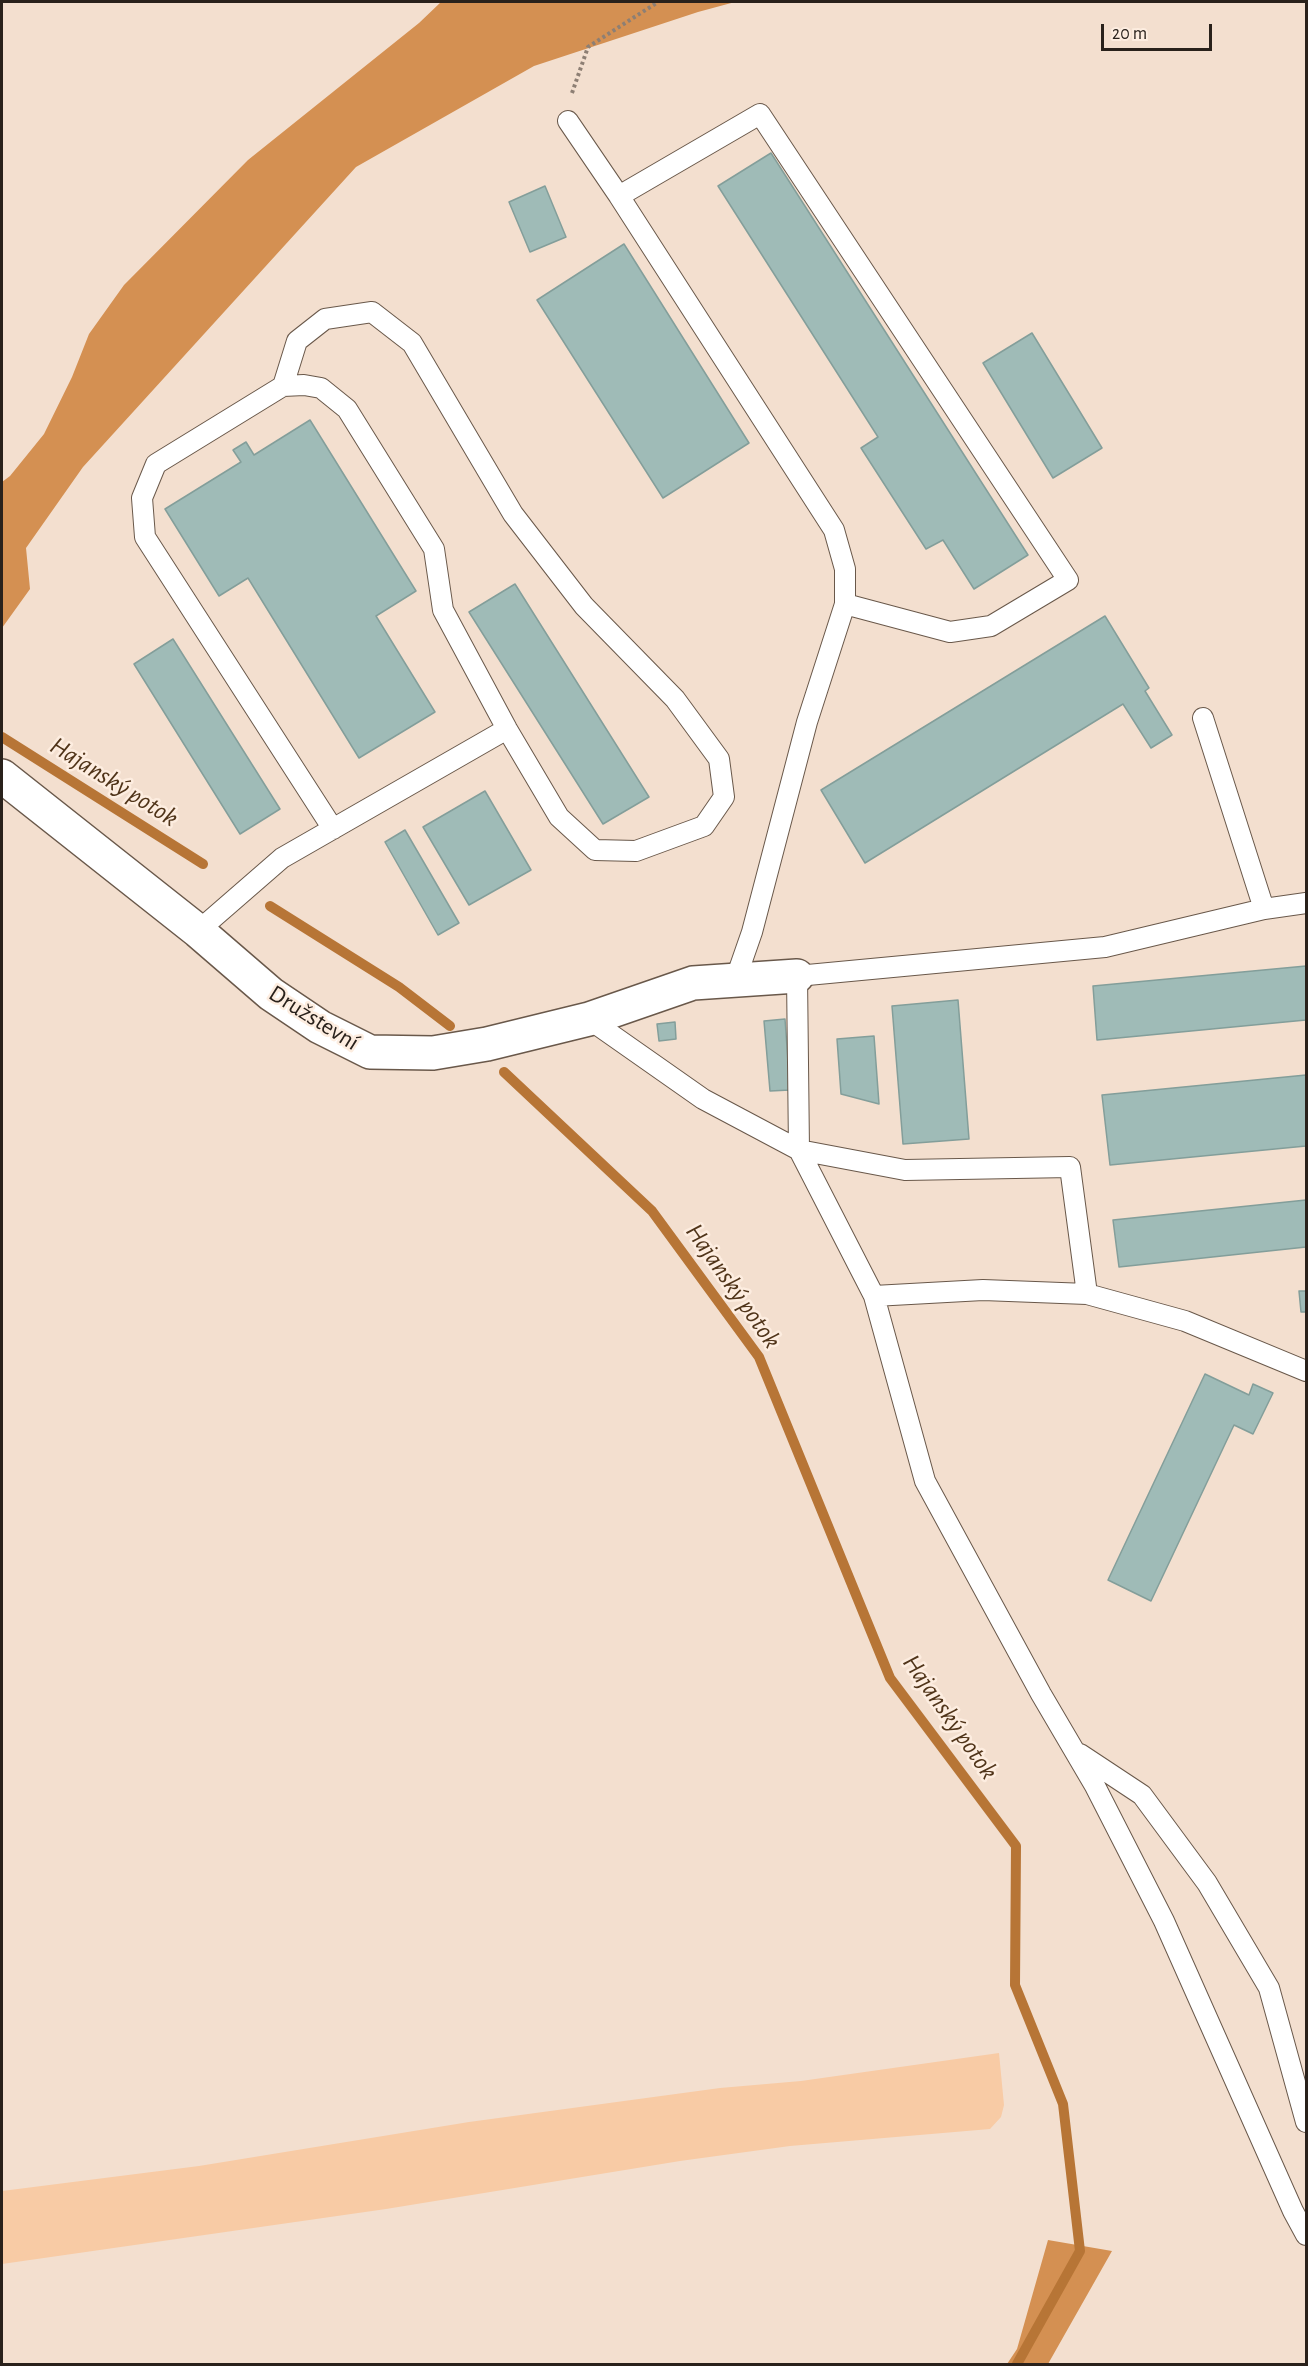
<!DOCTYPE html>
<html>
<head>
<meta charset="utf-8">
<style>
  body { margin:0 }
  #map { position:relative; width:1308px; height:2366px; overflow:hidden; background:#f3dfcf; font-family:"Alegreya Sans",sans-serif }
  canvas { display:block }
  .frame { position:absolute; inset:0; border:3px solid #29211b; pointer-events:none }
  .scale { position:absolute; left:1101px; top:24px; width:111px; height:27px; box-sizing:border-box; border:3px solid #29211b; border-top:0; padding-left:8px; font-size:18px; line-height:21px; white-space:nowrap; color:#29211b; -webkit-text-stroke:4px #fdede0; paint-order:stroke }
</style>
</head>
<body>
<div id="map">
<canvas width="1308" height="2366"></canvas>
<div class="frame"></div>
<div class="scale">20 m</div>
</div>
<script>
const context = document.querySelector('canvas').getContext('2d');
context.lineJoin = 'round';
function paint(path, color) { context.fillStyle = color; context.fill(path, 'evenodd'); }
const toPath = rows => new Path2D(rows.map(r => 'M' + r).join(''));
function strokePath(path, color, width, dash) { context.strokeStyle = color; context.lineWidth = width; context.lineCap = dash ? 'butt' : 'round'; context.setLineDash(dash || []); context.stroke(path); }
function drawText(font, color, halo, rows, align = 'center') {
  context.font = font + ' "Alegreya Sans",sans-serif'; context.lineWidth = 5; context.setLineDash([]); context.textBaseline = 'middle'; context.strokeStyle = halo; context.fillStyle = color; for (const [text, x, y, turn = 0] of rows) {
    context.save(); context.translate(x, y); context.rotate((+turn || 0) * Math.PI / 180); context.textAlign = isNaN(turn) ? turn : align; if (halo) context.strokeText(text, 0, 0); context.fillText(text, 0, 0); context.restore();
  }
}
const green = toPath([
  [999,2053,1004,2105,1001,2117,990,2129,790,2146,680,2161,386,2209,2,2264,2,2191,199,2166,469,2122,720,2088,801,2081]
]);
const forest = toPath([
  [441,2,735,2,698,12,534,66,356,167,83,467,26,548,30,589,2,628,2,482,10,476,44,434,72,377,89,334,124,285,248,160,419,23],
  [1048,2240,1112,2251,1048,2364,1007,2364,1017,2349]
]);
const stream = toPath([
  [2,737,203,864],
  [270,906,399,987,450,1026],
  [504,1072,652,1211,759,1357,890,1678,1016,1846,1015,1985,1063,2104,1080,2251,1017,2364]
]);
const building = toPath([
  [771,153,1028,555,974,589,943,540,926,549,861,448,878,437,718,186,771,153],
  [545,186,566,237,530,252,509,202,545,186],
  [624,244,749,443,663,498,537,300,624,244],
  [1032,333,1102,448,1053,478,983,363,1032,333],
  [310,420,416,591,376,616,435,712,359,758,248,578,219,596,165,509,241,462,233,450,246,442,254,455,310,420],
  [515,584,649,797,603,824,469,612,515,584],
  [1105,616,1149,688,1145,691,1172,735,1151,748,1123,704,865,863,821,790,1105,616],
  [173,639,280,809,240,834,134,664,173,639],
  [485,791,531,870,469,905,423,827,485,791],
  [405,830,459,923,438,935,385,842,405,830],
  [1306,966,1306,1020,1097,1040,1093,986,1306,966],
  [958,1000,969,1139,903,1144,892,1006,958,1000],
  [785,1019,790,1090,770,1091,764,1021,785,1019],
  [675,1022,676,1039,659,1041,657,1024,675,1022],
  [874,1036,879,1104,841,1094,837,1039,874,1036],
  [1306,1075,1306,1146,1110,1165,1102,1095,1306,1075],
  [1306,1200,1306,1247,1119,1267,1113,1220,1306,1200],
  [1299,1291,1306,1291,1306,1312,1301,1312,1299,1291],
  [1205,1374,1249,1395,1253,1384,1273,1393,1253,1434,1234,1425,1151,1601,1108,1580,1205,1374]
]);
const path = toPath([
  [572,93,588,47,658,2]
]);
const lane = toPath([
  [568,121,619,196],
  [283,386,297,341,325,319,372,312,412,343,513,514,584,606,675,699,719,759,724,797,704,826,636,851,595,850,559,817,507,729,443,610,434,549,347,409,321,388,304,385,283,386,156,464,142,498,145,537,333,829],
  [1203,718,1264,909],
  [1306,903,1264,909,1105,947,797,976,799,1150,874,1296,925,1481,1041,1694,1095,1786,1164,1921,1293,2211,1306,2235],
  [198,931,282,858,507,729],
  [736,978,752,932,807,722,845,604,845,569,834,530,619,196,760,114,1068,580,991,626,950,632,845,604],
  [589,1019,703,1099,799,1150,905,1170,1070,1167,1087,1294],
  [874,1296,983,1290,1087,1294,1185,1321,1306,1371],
  [1080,1754,1142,1795,1207,1883,1269,1988,1306,2122]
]);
const street = toPath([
  [2,776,198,931,271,994,320,1027,370,1052,433,1053,487,1044,589,1019,693,983,797,976]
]);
const streetNames = [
  ["Družstevní",314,1018,32]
];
const waterNames = [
  ["Hajanský potok",114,782,32],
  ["Hajanský potok",733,1286,55],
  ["Hajanský potok",950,1717,55]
];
paint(green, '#f8cba5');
paint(forest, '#d49052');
strokePath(stream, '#b77536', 10);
paint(building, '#9fbbb7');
strokePath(building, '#839e9a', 1.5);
strokePath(lane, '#69584a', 22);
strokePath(street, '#69584a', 36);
strokePath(path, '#8d7f74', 4, [3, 3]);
strokePath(lane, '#fff', 20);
strokePath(street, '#fff', 33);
drawText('24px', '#29211b', '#fdede0', streetNames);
drawText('italic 26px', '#503419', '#fdede0', waterNames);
</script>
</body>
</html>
